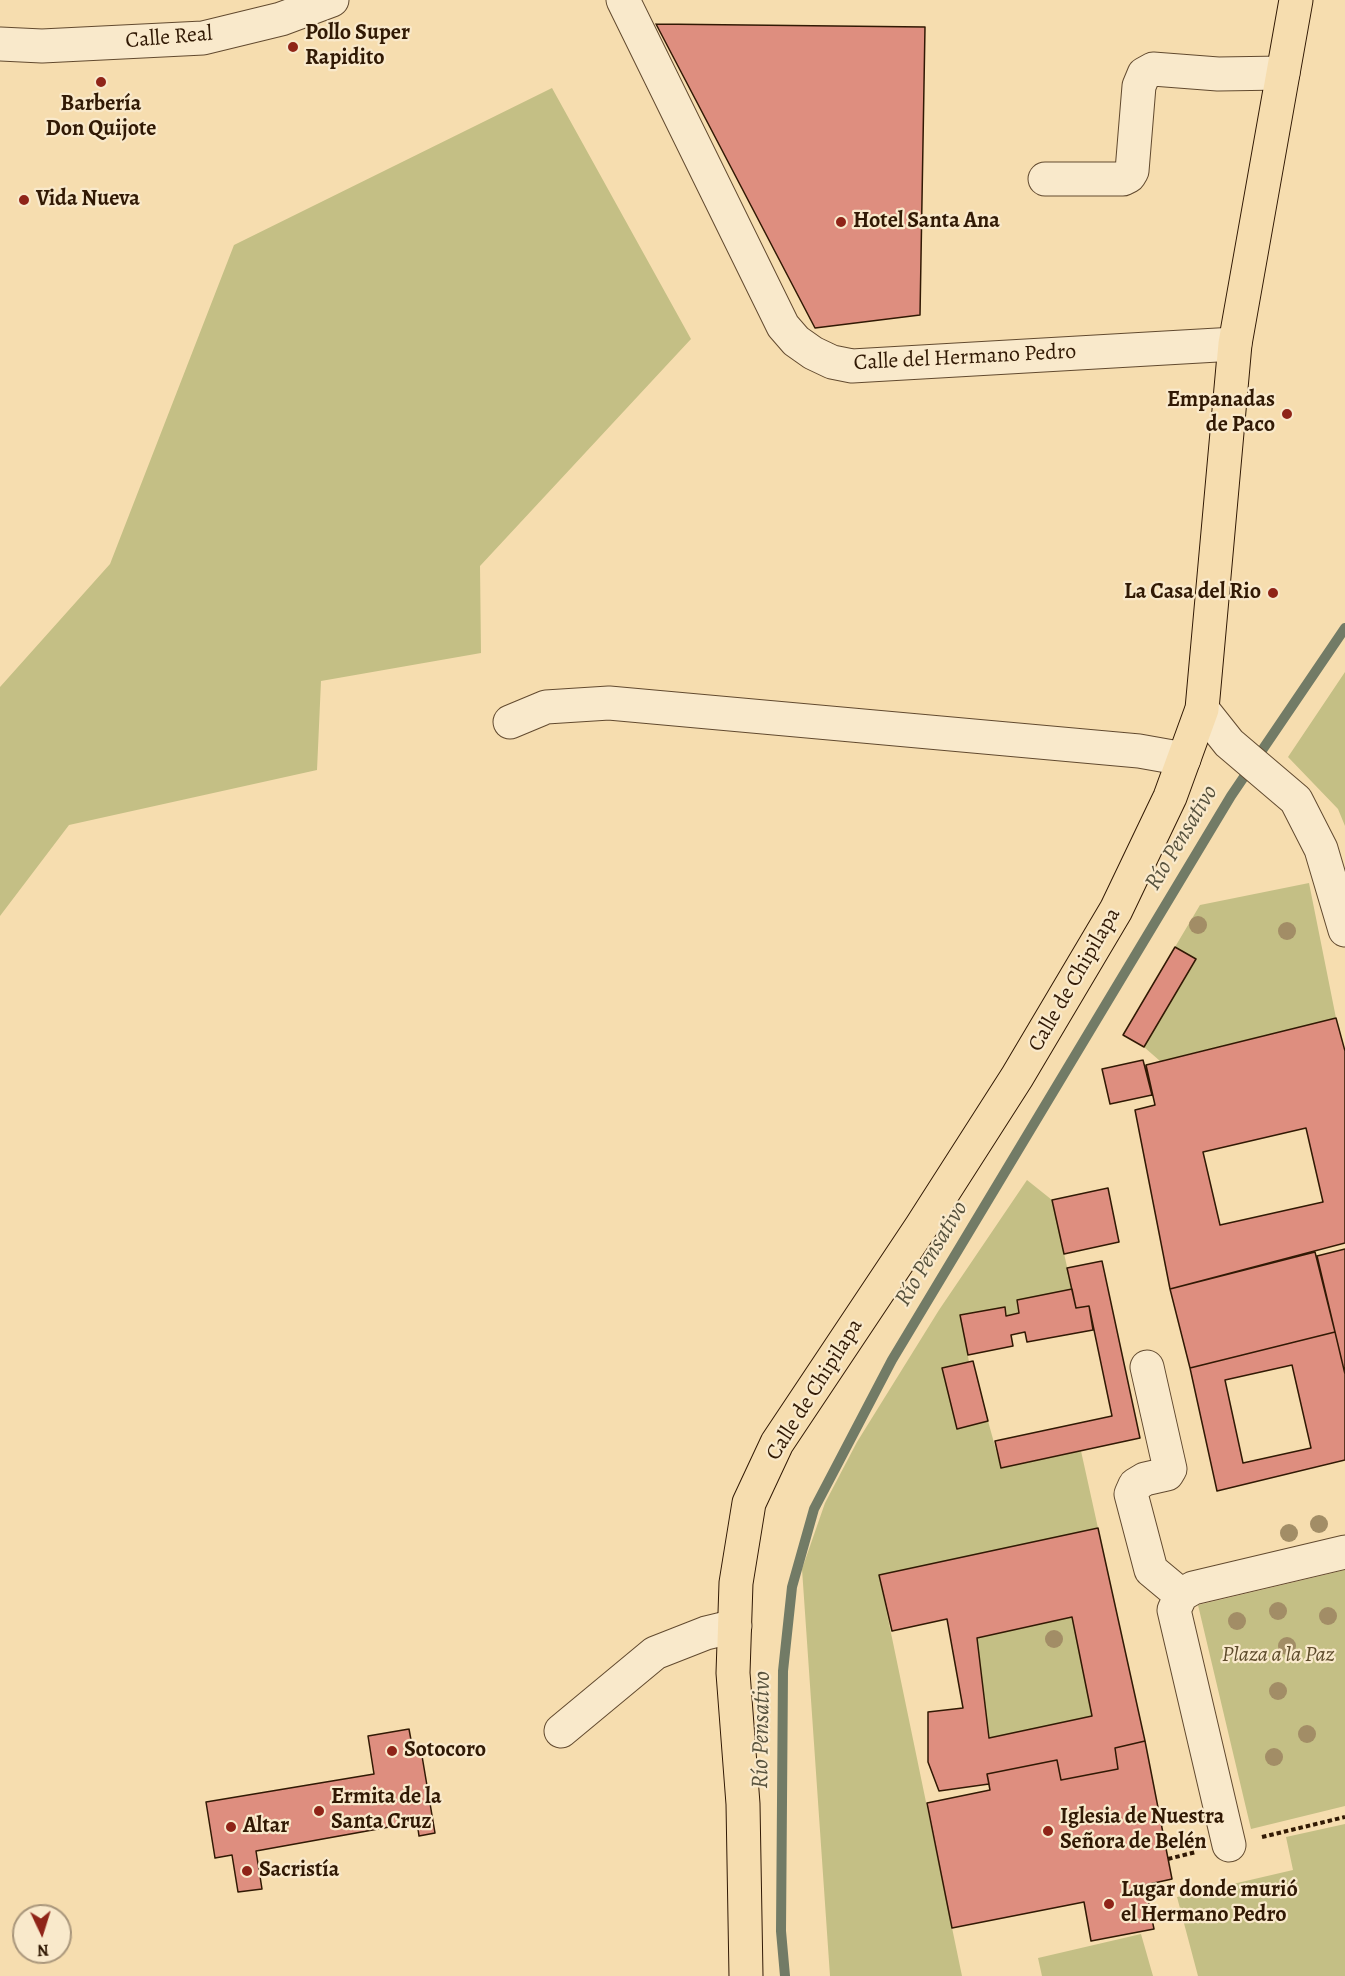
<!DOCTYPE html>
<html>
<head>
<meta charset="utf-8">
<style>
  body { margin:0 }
  #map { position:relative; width:1345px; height:1976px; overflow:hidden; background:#f6ddaf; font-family:Alegreya,serif }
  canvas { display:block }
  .north { position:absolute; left:12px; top:1904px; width:60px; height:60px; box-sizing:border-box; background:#f9e9cb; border:2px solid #a9967b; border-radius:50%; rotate:176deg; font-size:16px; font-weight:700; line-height:24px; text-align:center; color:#311904 }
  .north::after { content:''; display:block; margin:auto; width:21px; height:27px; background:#8f2418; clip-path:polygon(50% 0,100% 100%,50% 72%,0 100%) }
</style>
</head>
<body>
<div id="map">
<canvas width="1345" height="1976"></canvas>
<div class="north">N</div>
</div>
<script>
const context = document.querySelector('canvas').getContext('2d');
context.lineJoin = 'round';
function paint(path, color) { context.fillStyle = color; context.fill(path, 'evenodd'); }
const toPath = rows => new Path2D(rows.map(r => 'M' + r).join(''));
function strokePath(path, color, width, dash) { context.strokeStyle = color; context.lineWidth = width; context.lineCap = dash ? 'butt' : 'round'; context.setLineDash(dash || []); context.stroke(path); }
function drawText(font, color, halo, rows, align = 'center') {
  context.font = font + ' Alegreya,serif'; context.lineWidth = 4.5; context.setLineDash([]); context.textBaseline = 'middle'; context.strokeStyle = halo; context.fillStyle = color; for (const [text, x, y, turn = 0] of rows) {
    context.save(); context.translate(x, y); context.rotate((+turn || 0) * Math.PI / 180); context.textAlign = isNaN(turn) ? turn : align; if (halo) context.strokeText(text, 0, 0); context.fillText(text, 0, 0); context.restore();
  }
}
const green = toPath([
  [552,88,691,339,480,566,481,653,321,681,317,770,69,825,0,916,0,687,110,564,234,245],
  [1345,672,1345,826,1338,809,1288,757],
  [1309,883,1336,1018,1160,1061,1144,1047,1196,960,1175,947,1200,905],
  [1027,1180,1052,1200,1072,1289,1017,1300,1019,1313,1006,1316,1004,1307,961,1316,969,1362,942,1369,957,1428,988,1421,1001,1468,1081,1451,1098,1528,879,1575,962,1976,830,1976,802,1569,825,1503,857,1442,939,1310],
  [1345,1570,1345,1806,1251,1829,1198,1605],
  [1072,1617,1092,1716,989,1738,977,1638],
  [1345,1824,1345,1976,1198,1976,1177,1897,1293,1870,1286,1837],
  [1141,1934,1153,1976,1042,1976,1038,1958]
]);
const stream = toPath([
  [785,1976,781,1931,783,1671,792,1587,814,1509,892,1360,1231,796,1345,628]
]);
const building = toPath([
  [656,24,925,27,920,315,815,328,656,24],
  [1175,947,1196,959,1144,1047,1123,1035,1175,947],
  [1336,1018,1345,1051,1345,1243,1170,1289,1135,1110,1155,1105,1146,1065,1336,1018],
  [1306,1128,1323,1202,1220,1225,1203,1152,1306,1128],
  [1143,1060,1152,1095,1110,1104,1102,1069,1143,1060],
  [1108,1188,1119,1242,1064,1254,1052,1200,1108,1188],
  [1345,1249,1345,1374,1317,1256,1345,1249],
  [1315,1252,1335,1332,1190,1368,1170,1289,1315,1252],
  [1102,1261,1140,1438,1001,1468,995,1441,1112,1416,1089,1306,1076,1308,1067,1268,1102,1261],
  [1072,1289,1076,1308,1089,1306,1093,1330,1027,1342,1025,1332,1011,1335,1013,1346,968,1355,960,1315,1005,1307,1006,1316,1019,1313,1017,1300,1072,1289],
  [1335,1332,1345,1374,1345,1460,1217,1491,1190,1368,1335,1332],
  [1292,1365,1311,1448,1243,1463,1225,1380,1292,1365],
  [973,1361,988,1421,957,1429,942,1368,973,1361],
  [1098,1528,1145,1741,1115,1748,1118,1769,1061,1780,1057,1760,987,1774,989,1784,939,1791,928,1762,928,1712,963,1708,947,1619,892,1631,879,1575,1098,1528],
  [1072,1617,1092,1716,989,1738,977,1638,1072,1617],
  [409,1729,413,1751,421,1750,435,1833,419,1836,417,1822,256,1851,262,1889,238,1892,232,1855,215,1858,206,1802,374,1774,368,1736,409,1729],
  [1145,1741,1172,1879,1145,1885,1154,1929,1091,1941,1084,1902,952,1928,927,1803,990,1790,987,1774,1057,1760,1061,1780,1118,1769,1115,1748,1145,1741]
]);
const path = toPath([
  [1262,1837,1345,1817],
  [1168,1859,1196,1852]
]);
const minor = toPath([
  [623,0,783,326,796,341,813,353,832,362,852,366,1235,344],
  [0,44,42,46,203,38,281,19,332,0],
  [1045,179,1123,179,1129,176,1132,171,1139,86,1144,74,1153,69,1218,74,1283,73],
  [1202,709,1229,743,1296,800,1321,849,1345,930],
  [510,722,546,707,609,703,1139,751,1184,759],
  [1147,1367,1170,1469,1167,1474,1145,1479,1135,1485,1131,1494,1151,1570,1181,1595],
  [561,1731,655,1653,706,1633,735,1626],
  [1229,1845,1174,1610,1181,1595,1193,1588,1345,1552]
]);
const major = toPath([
  [746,1976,743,1804,733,1673,736,1583,749,1503,777,1443,921,1227,1017,1077,1116,910,1170,797,1202,709,1235,344,1296,0]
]);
const trees = [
  [1198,925],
  [1287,931],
  [1319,1524],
  [1289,1533],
  [1278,1611],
  [1328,1616],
  [1237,1621],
  [1054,1639],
  [1287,1646],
  [1278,1691],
  [1307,1734],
  [1274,1757]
];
const markers = [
  [293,47,6,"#8f2418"],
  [101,82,6,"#8f2418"],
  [24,200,6,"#8f2418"],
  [841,222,6,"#8f2418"],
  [1287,414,6,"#8f2418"],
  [1273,593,6,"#8f2418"],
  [392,1751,6,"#8f2418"],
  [319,1811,6,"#8f2418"],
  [231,1827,6,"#8f2418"],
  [1048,1831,6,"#8f2418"],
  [247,1871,6,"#8f2418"],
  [1109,1904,6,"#8f2418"]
];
const poiNames = [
  ["Pollo Super",305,34],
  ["Rapidito",305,59],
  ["Barbería",101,105,"center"],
  ["Don Quijote",101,130,"center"],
  ["Vida Nueva",36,200],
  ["Hotel Santa Ana",853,222],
  ["Empanadas",1275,401,"right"],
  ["de Paco",1275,426,"right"],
  ["La Casa del Rio",1261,593,"right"],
  ["Sotocoro",404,1751],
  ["Ermita de la",331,1798],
  ["Santa Cruz",331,1823],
  ["Iglesia de Nuestra",1060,1818],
  ["Señora de Belén",1060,1843],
  ["Altar",243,1827],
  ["Sacristía",259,1871],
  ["Lugar donde murió",1121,1891],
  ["el Hermano Pedro",1121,1916]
];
const streetNames = [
  ["Calle Real",169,38,-5],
  ["Calle del Hermano Pedro",965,358,-3],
  ["Calle de Chipilapa",1075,980,-60],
  ["Calle de Chipilapa",815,1390,-58]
];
const parkNames = [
  ["Plaza a la Paz",1278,1656]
];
const waterNames = [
  ["Río Pensativo",1182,838,-59],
  ["Río Pensativo",932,1254,-59],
  ["Río Pensativo",762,1730,-89]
];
paint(green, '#c4bf85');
strokePath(stream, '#727b66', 10);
paint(building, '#de8e7f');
strokePath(building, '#311904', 1.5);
strokePath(minor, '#624a2f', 35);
strokePath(major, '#311904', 35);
strokePath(path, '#311904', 4, [4.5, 3]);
strokePath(minor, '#f9e9cb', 33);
strokePath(major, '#f6ddaf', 33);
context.fillStyle = '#a28d66';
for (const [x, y] of trees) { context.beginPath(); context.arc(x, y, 9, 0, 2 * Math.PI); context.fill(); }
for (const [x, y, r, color] of markers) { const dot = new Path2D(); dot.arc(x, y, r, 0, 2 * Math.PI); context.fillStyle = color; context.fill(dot); strokePath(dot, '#f9e9cb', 2); }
drawText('bold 22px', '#311904', '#f9e9cb', poiNames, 'left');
drawText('22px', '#311904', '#f9e9cb', streetNames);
drawText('italic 22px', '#5d4b2b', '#f9e9cb', parkNames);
drawText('italic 24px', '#57523d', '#f9e9cb', waterNames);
</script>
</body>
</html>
